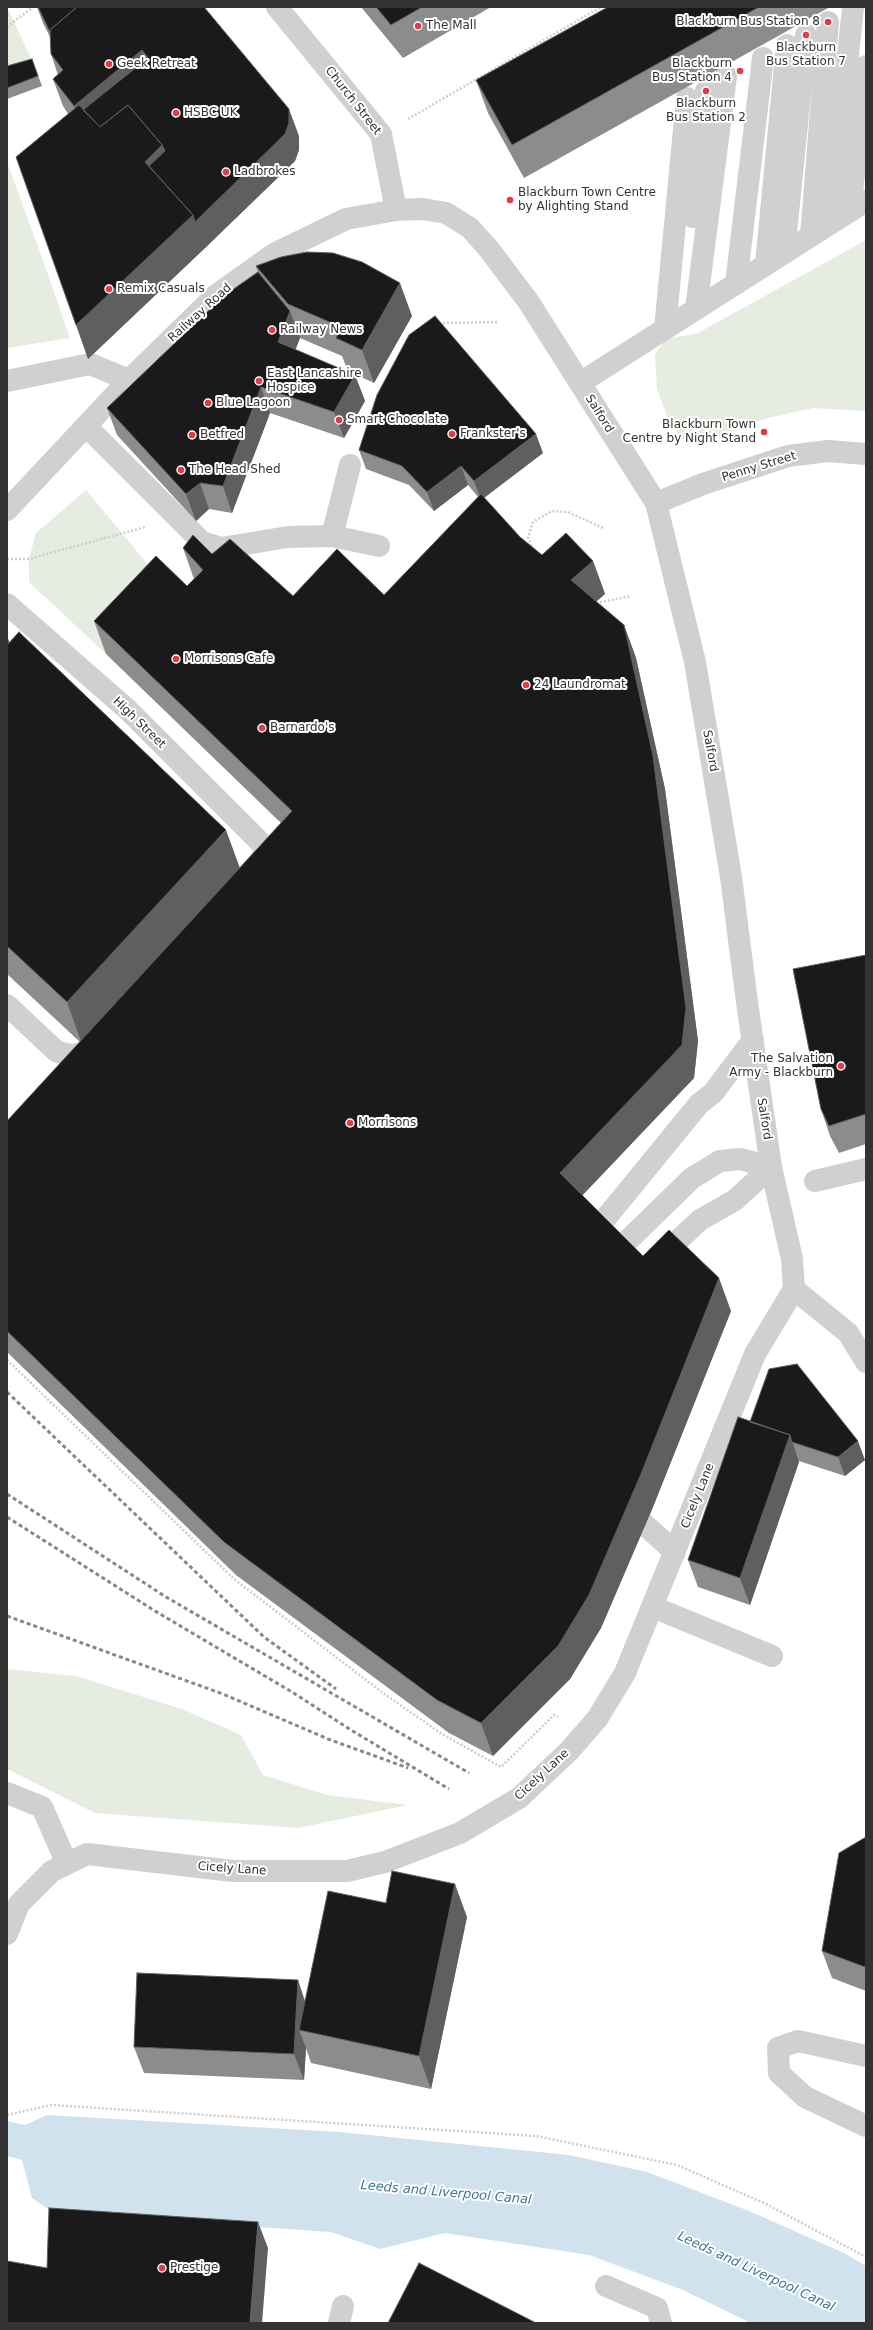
<!DOCTYPE html>
<html>
<head>
<meta charset="utf-8">
<style>
  body { margin:0 }
  #map { position:relative; width:873px; height:2330px; overflow:hidden; background:#fff; font-family:"DejaVu Sans",sans-serif }
  canvas { display:block }
  .frame { position:absolute; inset:0; border:8px solid #333; pointer-events:none }
</style>
</head>
<body>
<div id="map">
<canvas width="873" height="2330"></canvas>
<div class="frame"></div>
</div>
<script>
const context = document.querySelector('canvas').getContext('2d');
context.lineJoin = 'round';
function paint(path, color) { context.fillStyle = color; context.fill(path, 'evenodd'); }
const toPath = rows => new Path2D(rows.map(r => 'M' + r).join(''));
function strokePath(path, color, width, dash) { context.strokeStyle = color; context.lineWidth = width; context.lineCap = dash ? 'butt' : 'round'; context.setLineDash(dash || []); context.stroke(path); }
function drawText(font, color, halo, rows, align = 'center') {
  context.font = font + ' "DejaVu Sans",sans-serif'; context.lineWidth = 4; context.setLineDash([]); context.textBaseline = 'middle'; context.strokeStyle = halo; context.fillStyle = color; for (const [text, x, y, turn = 0] of rows) {
    context.save(); context.translate(x, y); context.rotate((+turn || 0) * Math.PI / 180); context.textAlign = isNaN(turn) ? turn : align; if (halo) context.strokeText(text, 0, 0); context.fillText(text, 0, 0); context.restore();
  }
}
const green = toPath([
  [7,7,36,69,7,77],
  [7,162,46,269,70,338,7,348],
  [866,240,866,411,813,408,764,419,705,442,682,439,667,416,657,389,655,354,666,339,698,333],
  [86,490,168,589,106,654,29,582,29,559,36,533],
  [7,1669,76,1676,182,1709,241,1735,263,1775,327,1795,408,1805,298,1828,95,1813,7,1769]
]);
const water = toPath([
  [47,2115,339,2132,569,2155,647,2172,749,2211,844,2253,866,2266,866,2323,751,2323,683,2290,589,2255,445,2233,380,2249,331,2232,54,2213,32,2198,22,2160,7,2156,7,2121,25,2125]
]);
const path = toPath([
  [7,27,33,7],
  [408,119,601,7],
  [439,323,499,322],
  [533,550,528,537,533,522,552,511,568,512,603,528],
  [7,559,29,559,145,527],
  [596,603,631,596],
  [7,1360,234,1579,383,1693,442,1734,501,1767,554,1715,558,1717],
  [7,2115,51,2105,536,2136,677,2165,764,2203,866,2257]
]);
const minor = toPath([
  [277,7,381,134,396,210],
  [850,211,866,66],
  [693,217,706,91],
  [830,224,853,8],
  [811,236,828,22],
  [784,253,806,35],
  [766,264,787,45],
  [736,284,763,58],
  [696,309,726,76],
  [665,329,687,98],
  [7,381,90,364,129,380],
  [580,383,866,201],
  [87,427,202,542,221,548,288,537,332,536,379,546],
  [656,503,703,484,788,456,828,451,866,454],
  [7,510,129,380,215,296,274,254,346,219,396,210,423,209,446,213,470,228,488,248,528,301,656,503,695,662,731,877,747,1002,771,1167,792,1259,794,1289,848,1333,866,1362],
  [332,536,350,465],
  [7,604,128,710,266,848,261,860,253,869],
  [7,1005,56,1051,68,1055,80,1054,95,1046],
  [815,1181,866,1169],
  [596,1230,699,1104,713,1093,753,1040],
  [617,1251,692,1178,720,1161,740,1159,771,1167],
  [658,1259,700,1220,735,1200,771,1167],
  [623,1505,675,1552],
  [653,1607,772,1656],
  [7,1793,42,1807,67,1864],
  [7,1934,19,1904,52,1871,87,1854,233,1871,347,1871,385,1862,460,1833,519,1798,568,1752,597,1719,625,1673,755,1354,794,1289],
  [866,2056,798,2041,778,2048,779,2073,805,2097,866,2126],
  [606,2286,657,2308,661,2323],
  [339,2323,343,2306]
]);
const rail = toPath([
  [7,1392,264,1637,336,1689],
  [7,1494,166,1597,469,1773],
  [7,1517,155,1611,292,1692,351,1730,449,1789],
  [7,1616,223,1694,328,1739,408,1768]
]);
const wall = toPath([
  [37,7,204,7,299,136,299,150,295,161,205,248,88,359,68,114,63,106,53,79,58,75,51,54,50,37,43,23],
  [361,7,491,7,403,58],
  [608,7,830,7,524,178,488,113,476,80],
  [32,59,42,86,7,99,7,66],
  [256,266,412,316,374,383,348,371,342,356,300,338,295,350,355,375,365,401,344,438,270,413,232,513,209,509,196,521,117,435,107,408,258,272],
  [359,450,543,453,484,498,520,537,542,555,593,561,605,594,596,602,624,625,636,658,665,789,698,1041,694,1078,582,1196,643,1256,731,1311,653,1507,601,1628,570,1679,493,1756,449,1733,236,1575,7,1352,7,1121,80,1042,7,974,7,636,9,642,240,868,281,823,106,654,94,621,187,586,194,579,183,548,212,554,293,596,384,595,478,497,468,485,434,511,409,485,366,469],
  [866,955,866,1144,839,1153,830,1136,821,1109],
  [738,1417,865,1460,845,1476,799,1461,799,1462,750,1605,698,1587,688,1560],
  [866,1837,866,1991,832,1978,822,1951],
  [467,1917,431,2089,311,2063,306,2048,304,2080,144,2073,134,2047,305,2001]
]);
const shadedWall = toPath([
  [142,50,152,77,84,132,74,106],
  [289,109,299,136,299,150,295,161,205,248,88,359,76,325],
  [162,145,174,178,165,187,145,162],
  [400,283,412,316,374,383,362,350],
  [290,311,300,338,288,369,278,342],
  [355,375,365,401,344,438,334,412],
  [261,387,270,413,232,513,223,486],
  [536,434,543,453,481,500,474,481],
  [461,466,468,485,434,511,427,492],
  [200,483,209,509,196,521,186,494],
  [593,561,605,594,583,613,571,580],
  [624,625,636,658,665,789,698,1041,694,1078,572,1206,560,1173],
  [7,636,14,655,7,664],
  [226,830,241,871,82,1044,67,1002],
  [719,1278,731,1311,653,1507,601,1628,570,1679,493,1756,481,1723],
  [790,1435,799,1462,750,1605,740,1578],
  [858,1441,865,1460,845,1476,838,1457],
  [455,1884,467,1917,431,2089,419,2056],
  [298,1980,307,2007,299,2030,306,2048,304,2080,294,2054],
  [258,2222,268,2248,262,2323,250,2323]
]);
const building = toPath([
  [38,7,77,7,50,30,50,32,38,7],
  [77,7,204,7,289,109,289,123,285,134,195,222,193,215,149,166,165,151,162,145,128,105,100,127,83,110,148,58,142,50,74,106,53,79,63,70,51,54,50,30,77,7],
  [376,7,422,7,391,25,376,7],
  [608,7,759,7,512,145,476,80,608,7],
  [32,59,38,76,7,88,7,66,32,59],
  [79,105,100,127,128,105,162,145,145,162,193,215,76,325,16,157,79,105],
  [307,252,333,253,362,262,400,283,362,350,336,338,341,327,288,304,256,266,281,257,307,252],
  [258,272,290,311,278,342,355,375,334,412,261,387,223,486,200,483,186,494,107,408,225,295,258,272],
  [435,316,536,434,474,481,461,466,427,492,402,466,359,450,377,395,409,335,435,316],
  [481,494,520,537,542,555,566,533,593,561,571,580,624,625,653,756,686,1008,682,1045,560,1173,643,1256,669,1230,719,1278,641,1474,589,1595,558,1646,481,1723,437,1700,224,1542,7,1331,7,1121,292,811,94,621,156,556,187,586,203,570,183,548,193,535,212,554,230,539,293,596,337,549,384,595,481,494],
  [19,632,226,830,67,1002,7,946,7,645,19,632],
  [866,955,866,1114,829,1126,821,1109,793,969,866,955],
  [797,1364,858,1441,838,1457,792,1442,790,1435,750,1422,769,1369,797,1364],
  [738,1417,790,1435,740,1578,688,1560,738,1417],
  [866,1837,866,1962,865,1967,822,1951,839,1853,866,1837],
  [392,1871,455,1884,419,2056,299,2030,328,1891,386,1903,392,1871],
  [137,1973,298,1980,294,2054,134,2047,137,1973],
  [49,2208,258,2222,250,2323,7,2323,7,2261,47,2268,49,2208],
  [419,2263,536,2323,388,2323,419,2263]
]);
const markers = [
  [828,22,4,"#e63946"],
  [418,26,4,"#e63946"],
  [806,35,4,"#e63946"],
  [109,64,4,"#e63946"],
  [740,71,4,"#e63946"],
  [706,91,4,"#e63946"],
  [176,113,4,"#e63946"],
  [226,172,4,"#e63946"],
  [510,200,4,"#e63946"],
  [109,289,4,"#e63946"],
  [272,330,4,"#e63946"],
  [259,381,4,"#e63946"],
  [208,403,4,"#e63946"],
  [339,420,4,"#e63946"],
  [764,432,4,"#e63946"],
  [452,434,4,"#e63946"],
  [192,435,4,"#e63946"],
  [181,470,4,"#e63946"],
  [176,659,4,"#e63946"],
  [526,685,4,"#e63946"],
  [262,728,4,"#e63946"],
  [841,1066,4,"#e63946"],
  [350,1123,4,"#e63946"],
  [162,2268,4,"#e63946"]
];
const poiNames = [
  ["Blackburn Bus Station 8",820,22,"right"],
  ["The Mall",426,26],
  ["Blackburn",806,48,"center"],
  ["Bus Station 7",806,62,"center"],
  ["Geek Retreat",117,64],
  ["Blackburn",732,64,"right"],
  ["Bus Station 4",732,78,"right"],
  ["Blackburn",706,104,"center"],
  ["Bus Station 2",706,118,"center"],
  ["HSBC UK",184,113],
  ["Ladbrokes",234,172],
  ["Blackburn Town Centre",518,193],
  ["by Alighting Stand",518,207],
  ["Remix Casuals",117,289],
  ["Railway News",280,330],
  ["East Lancashire",267,374],
  ["Hospice",267,388],
  ["Blue Lagoon",216,403],
  ["Smart Chocolate",347,420],
  ["Blackburn Town",756,425,"right"],
  ["Centre by Night Stand",756,439,"right"],
  ["Frankster's",460,434],
  ["Betfred",200,435],
  ["The Head Shed",189,470],
  ["Morrisons Cafe",184,659],
  ["24 Laundromat",534,685],
  ["Barnardo's",270,728],
  ["The Salvation",833,1059,"right"],
  ["Army - Blackburn",833,1073,"right"],
  ["Morrisons",358,1123],
  ["Prestige",170,2268]
];
const streetNames = [
  ["Church Street",353,101,52],
  ["Railway Road",200,313,-42],
  ["Salford",599,414,58],
  ["Penny Street",759,467,-17],
  ["High Street",139,723,44],
  ["Salford",710,751,80],
  ["Salford",764,1119,81],
  ["Cicely Lane",698,1496,-68],
  ["Cicely Lane",542,1775,-43],
  ["Cicely Lane",232,1869,4]
];
const waterNames = [
  ["Leeds and Liverpool Canal",446,2193,5],
  ["Leeds and Liverpool Canal",756,2272,25]
];
paint(green, '#e6ecdf');
paint(water, '#cfe2ee');
strokePath(path, '#cdcdcd', 2.5, [2, 2]);
strokePath(minor, '#d0d0d0', 22);
strokePath(rail, '#888', 3, [4, 3]);
paint(wall, '#8c8c8c');
paint(shadedWall, '#5f5f5f');
paint(building, '#1a1a1a');
strokePath(building, '#5f5f5f', 1);
for (const [x, y, r, color] of markers) { const dot = new Path2D(); dot.arc(x, y, r, 0, 2 * Math.PI); context.fillStyle = color; context.fill(dot); strokePath(dot, '#fff', 1.5); }
drawText('12px', '#333', '#fff', poiNames, 'left');
drawText('12px', '#333', '#fff', streetNames);
drawText('italic 13px', '#3f7597', '#fff', waterNames);
</script>
</body>
</html>
